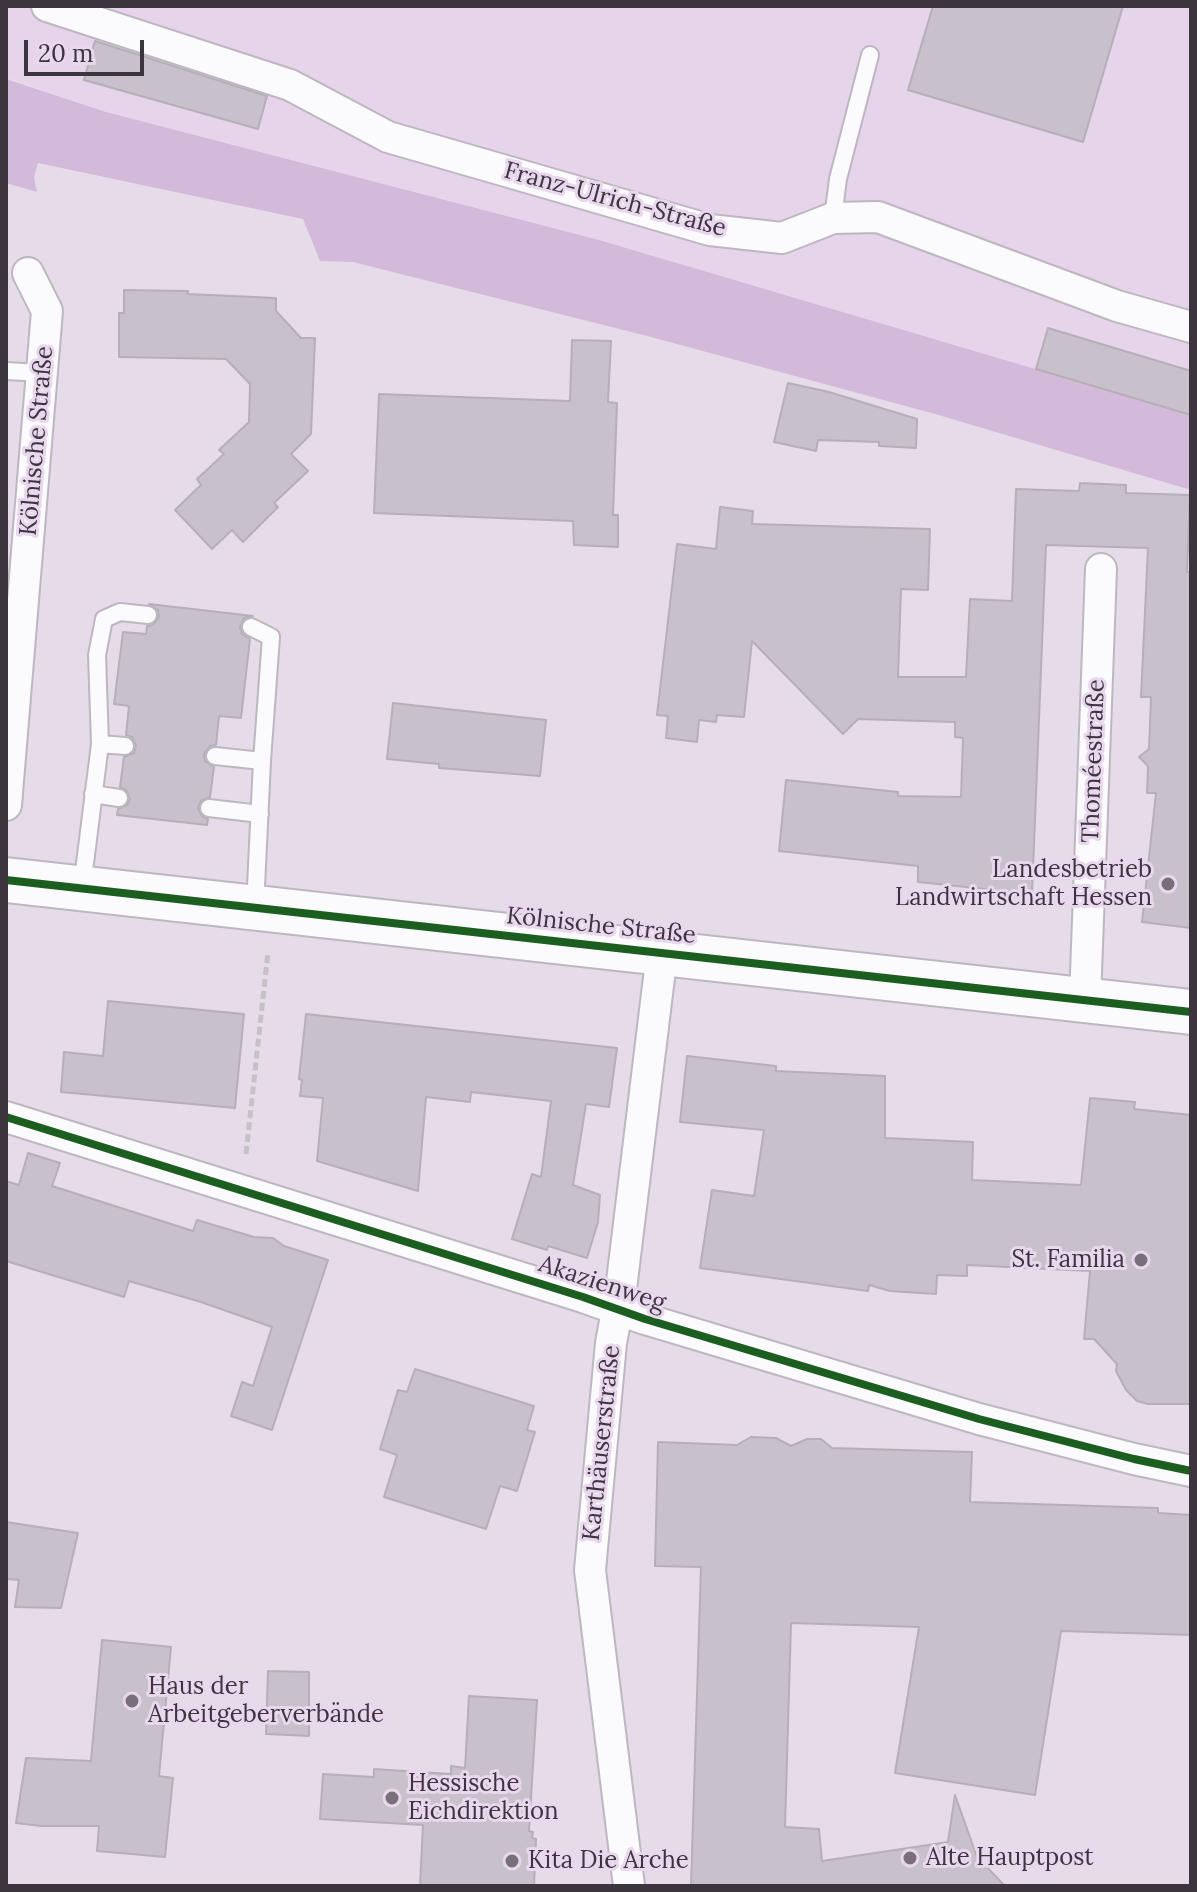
<!DOCTYPE html>
<html>
<head>
<meta charset="utf-8">
<style>
  body { margin:0 }
  #map { position:relative; width:1197px; height:1892px; overflow:hidden; background:#e6dce9; font-family:Lora,serif }
  canvas { display:block }
  .frame { position:absolute; inset:0; border:8px solid #3c353e; pointer-events:none }
  .scale { position:absolute; left:24px; top:40px; width:120px; height:36px; box-sizing:border-box; border:4px solid #3c353e; border-top:0; padding-left:10px; font-size:24px; line-height:28px; white-space:nowrap; color:#3c353e; -webkit-text-stroke:6px #e9d7ee; paint-order:stroke }
</style>
</head>
<body>
<div id="map">
<canvas width="1197" height="1892"></canvas>
<div class="frame"></div>
<div class="scale">20 m</div>
</div>
<script>
const context = document.querySelector('canvas').getContext('2d');
context.lineJoin = 'round';
function paint(path, color) { context.fillStyle = color; context.fill(path, 'evenodd'); }
const toPath = rows => new Path2D(rows.map(r => 'M' + r).join(''));
function strokePath(path, color, width, dash) { context.strokeStyle = color; context.lineWidth = width; context.lineCap = dash ? 'butt' : 'round'; context.setLineDash(dash || []); context.stroke(path); }
function drawText(font, color, halo, rows, align = 'center') {
  context.font = font + ' Lora,serif'; context.lineWidth = 6; context.setLineDash([]); context.textBaseline = 'middle'; context.strokeStyle = halo; context.fillStyle = color; for (const [text, x, y, turn = 0] of rows) {
    context.save(); context.translate(x, y); context.rotate((+turn || 0) * Math.PI / 180); context.textAlign = isNaN(turn) ? turn : align; if (halo) context.strokeText(text, 0, 0); context.fillText(text, 0, 0); context.restore();
  }
}
const built = toPath([
  [6,6,1191,6,1191,415,599,240,106,112,6,77]
]);
const green = toPath([
  [6,79,106,112,599,240,1191,415,1191,490,935,414,651,337,353,262,320,261,303,219,38,163,34,177,37,192,6,183]
]);
const building = toPath([
  [933,6,1123,6,1083,142,908,90,933,6],
  [95,41,267,96,258,129,84,80,95,41],
  [124,290,188,291,188,294,276,298,276,311,301,338,315,338,311,434,291,454,308,471,274,503,278,507,243,542,232,530,212,549,175,510,201,485,197,479,224,454,219,450,249,422,250,384,226,359,119,357,119,313,124,313,124,290],
  [1048,328,1191,371,1191,415,1036,369,1048,328],
  [572,340,611,341,608,402,617,403,613,515,618,515,618,547,574,545,573,521,374,513,379,394,570,401,572,340],
  [788,383,829,392,917,419,916,448,879,446,879,442,818,440,816,451,774,442,788,383],
  [1080,483,1126,485,1126,493,1190,495,1187,572,1191,573,1191,928,1142,922,1156,793,1147,793,1148,766,1139,757,1149,749,1151,697,1141,697,1148,548,1046,545,1032,894,918,882,918,866,779,851,786,780,898,792,898,796,961,797,963,738,955,737,955,722,858,719,843,734,752,641,744,717,717,715,716,722,699,720,697,742,666,738,668,716,657,715,677,544,716,549,720,507,753,511,752,524,930,529,928,590,901,589,898,677,966,677,970,599,1012,601,1016,489,1079,491,1080,483],
  [149,604,253,616,244,618,240,627,242,634,250,639,241,718,219,716,216,745,210,746,204,754,205,761,214,767,210,797,201,801,198,808,202,816,208,819,207,825,117,815,118,809,127,805,130,799,126,790,120,787,124,757,134,753,136,746,132,737,126,735,129,706,114,704,123,632,146,634,147,626,153,625,159,617,158,610,149,604],
  [393,703,546,720,540,776,439,768,439,764,387,759,393,703],
  [108,1001,244,1014,235,1108,61,1092,64,1052,103,1056,108,1001],
  [306,1014,617,1048,609,1107,586,1104,573,1185,600,1195,598,1222,587,1258,548,1246,547,1250,512,1239,532,1174,541,1177,551,1101,471,1092,470,1102,426,1097,418,1191,317,1161,323,1098,300,1096,302,1080,299,1079,306,1014],
  [687,1056,776,1066,776,1071,885,1076,885,1138,973,1142,972,1180,1081,1185,1090,1098,1135,1102,1134,1109,1191,1115,1191,1404,1148,1404,1137,1401,1126,1390,1116,1371,1117,1364,1094,1339,1084,1339,1090,1271,967,1265,967,1276,937,1275,936,1294,890,1291,869,1285,868,1291,700,1268,712,1190,754,1196,764,1130,680,1122,687,1056],
  [28,1153,60,1163,52,1186,193,1231,197,1220,254,1237,273,1238,284,1246,328,1260,272,1430,231,1416,242,1382,253,1386,272,1327,201,1302,129,1281,124,1297,6,1261,6,1181,19,1185,28,1153],
  [415,1369,534,1406,527,1430,535,1432,517,1491,500,1486,486,1529,384,1497,397,1455,380,1449,398,1390,407,1392,415,1369],
  [751,1437,776,1438,791,1446,807,1439,821,1439,832,1448,972,1452,970,1502,1158,1508,1158,1513,1191,1515,1191,1635,1061,1631,1035,1795,895,1773,919,1627,791,1623,785,1827,819,1829,822,1861,948,1842,955,1795,977,1857,1005,1886,691,1886,701,1567,655,1566,658,1442,737,1445,751,1437],
  [6,1522,78,1533,61,1608,15,1607,19,1580,6,1579,6,1522],
  [102,1640,171,1647,159,1776,173,1778,165,1857,97,1851,99,1826,41,1826,16,1823,26,1758,91,1761,102,1640],
  [268,1671,309,1672,309,1736,266,1734,268,1671],
  [469,1696,537,1700,529,1831,533,1832,532,1838,536,1839,534,1886,420,1886,423,1825,320,1819,323,1774,374,1777,374,1769,451,1774,451,1766,465,1768,469,1696]
]);
const path = toPath([
  [246,1154,268,952]
]);
const service = toPath([
  [833,218,838,179,870,55],
  [6,371,42,373],
  [251,627,271,637,262,761],
  [100,744,97,655,104,619,120,612,148,615],
  [215,756,262,761,255,907],
  [93,794,119,798],
  [209,808,260,814],
  [82,887,100,744,125,746]
]);
const minor = toPath([
  [47,6,290,85,388,137,710,230,782,238,833,218,878,217,1117,306,1191,327],
  [6,805,47,311,28,273],
  [1085,1000,1101,569],
  [6,1117,583,1297,645,1319,979,1419,1134,1459,1191,1471],
  [629,1886,590,1570,611,1343,621,1289,662,953]
]);
const secondary = toPath([
  [6,880,1191,1012]
]);
const cycleway = toPath([
  [6,880,1191,1012],
  [6,1117,583,1297,645,1319,979,1419,1134,1459,1191,1471]
]);
const markers = [
  [1168,884,8,"#786f7a"],
  [1141,1260,8,"#786f7a"],
  [132,1701,8,"#786f7a"],
  [392,1798,8,"#786f7a"],
  [910,1858,8,"#786f7a"],
  [512,1861,8,"#786f7a"]
];
const streetNames = [
  ["Franz-Ulrich-Straße",615,200,15],
  ["Kölnische Straße",37,441,-85],
  ["Thoméestraße",1094,761,-88],
  ["Kölnische Straße",601,926,6],
  ["Akazienweg",602,1284,18],
  ["Karthäuserstraße",602,1443,-84]
];
const poiNames = [
  ["Landesbetrieb",1152,870,"right"],
  ["Landwirtschaft Hessen",1152,898,"right"],
  ["St. Familia",1125,1260,"right"],
  ["Haus der",148,1687],
  ["Arbeitgeberverbände",148,1715],
  ["Hessische",408,1784],
  ["Eichdirektion",408,1812],
  ["Alte Hauptpost",926,1858],
  ["Kita Die Arche",528,1861]
];
paint(built, '#e5d4ea');
paint(green, '#d3bada');
paint(building, '#c8c0ca');
strokePath(building, '#b6aeb8', 2);
strokePath(service, '#beb6c0', 20);
strokePath(minor, '#beb6c0', 34);
strokePath(secondary, '#beb6c0', 48);
strokePath(path, '#c5c1c6', 5, [8, 4]);
strokePath(service, '#fbfafc', 16);
strokePath(minor, '#fbfafc', 30);
strokePath(secondary, '#fbfafc', 44);
strokePath(cycleway, '#1b5e20', 8);
for (const [x, y, r, color] of markers) { const dot = new Path2D(); dot.arc(x, y, r, 0, 2 * Math.PI); context.fillStyle = color; context.fill(dot); strokePath(dot, '#e9d7ee', 3); }
drawText('24px', '#3c353e', '#e9d7ee', streetNames);
drawText('24px', '#3c353e', '#e9d7ee', poiNames, 'left');
</script>
</body>
</html>
